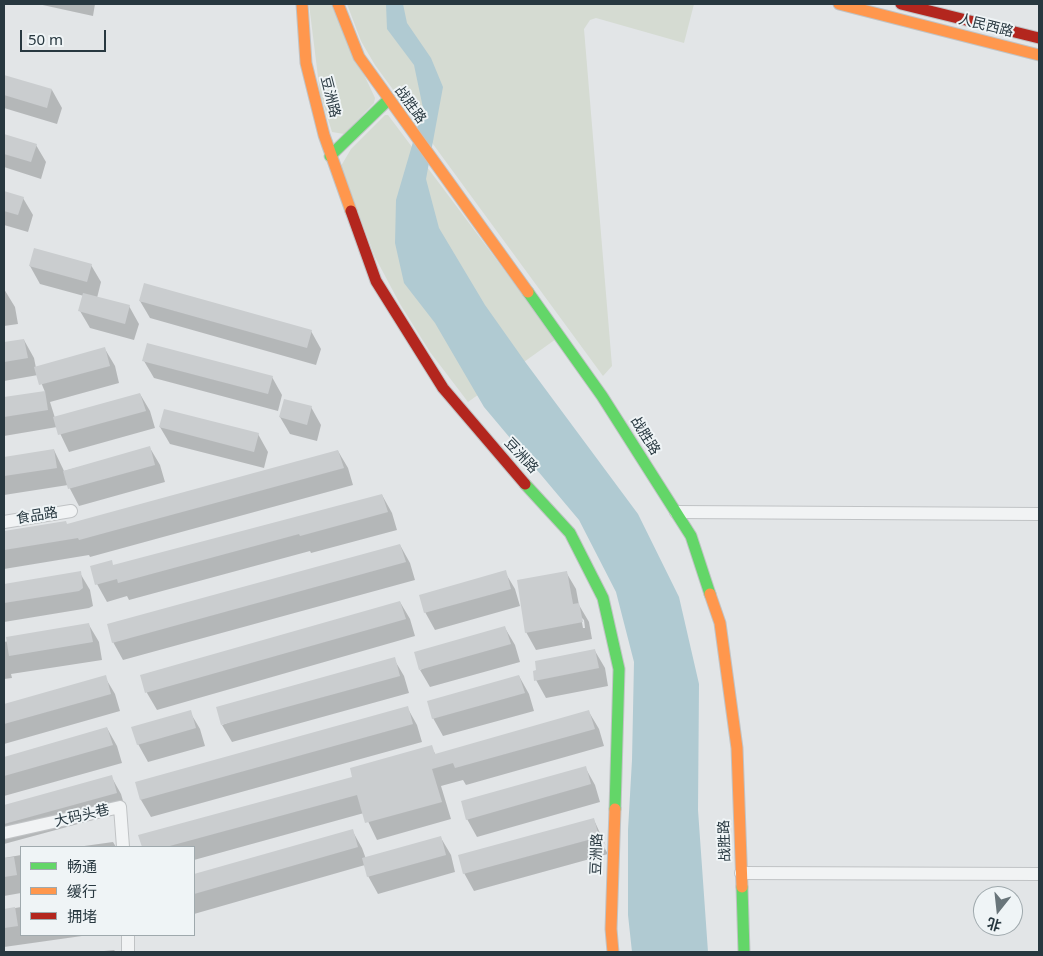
<!DOCTYPE html>
<html>
<head>
<meta charset="utf-8">
<style>
  body { margin:0 }
  #map { position:relative; width:1043px; height:956px; overflow:hidden; background:#e2e5e7; font-family:"Noto Sans","Noto Sans SC",sans-serif }
  canvas { display:block }
  .frame { position:absolute; inset:0; border:5px solid #283840; pointer-events:none }
  .legend { position:absolute; left:20px; top:846px; width:175px; height:90px; box-sizing:border-box; background:#eff4f6; border:1px solid #9fa9ad; margin:0; padding:6px 9px; list-style:none; font-size:15px; color:#283840 }
  .legend li { display:flex; align-items:center; gap:10px; height:25px }
  .legend b { width:25px; border:1px solid #9fa9ad }
  .north { position:absolute; left:973px; top:886px; width:50px; height:50px; box-sizing:border-box; background:#eff4f6; border:1px solid #9fa9ad; border-radius:50%; rotate:196deg; font-size:14px; font-weight:700; line-height:20px; text-align:center; color:#283840 }
  .north::after { content:''; display:block; margin:auto; width:18px; height:22px; background:#69757a; clip-path:polygon(50% 0,100% 100%,50% 72%,0 100%) }
  .scale { position:absolute; left:20px; top:30px; width:86px; height:22px; box-sizing:border-box; border:2px solid #283840; border-top:0; padding-left:6px; font-size:15px; line-height:18px; white-space:nowrap; color:#283840; -webkit-text-stroke:4px #eff4f6; paint-order:stroke }
</style>
</head>
<body>
<div id="map">
<canvas width="1043" height="956"></canvas>
<div class="frame"></div>
<ul class="legend">
<li><b style="height:6px;background:#63d668"></b>畅通</li>
<li><b style="height:6px;background:#ff974d"></b>缓行</li>
<li><b style="height:6px;background:#b3261e"></b>拥堵</li>
</ul>
<div class="north">北</div>
<div class="scale">50 m</div>
</div>
<script>
const context = document.querySelector('canvas').getContext('2d');
context.lineJoin = 'round';
function paint(path, color) { context.fillStyle = color; context.fill(path, 'evenodd'); }
const toPath = rows => new Path2D(rows.map(r => 'M' + r).join(''));
function strokePath(path, color, width, dash) { context.strokeStyle = color; context.lineWidth = width; context.lineCap = dash ? 'butt' : 'round'; context.setLineDash(dash || []); context.stroke(path); }
function drawText(font, color, halo, rows, align = 'center') {
  context.font = font + ' "Noto Sans","Noto Sans SC",sans-serif'; context.lineWidth = 4; context.setLineDash([]); context.textBaseline = 'middle'; context.strokeStyle = halo; context.fillStyle = color; for (const [text, x, y, turn = 0] of rows) {
    context.save(); context.translate(x, y); context.rotate((+turn || 0) * Math.PI / 180); context.textAlign = isNaN(turn) ? turn : align; if (halo) context.strokeText(text, 0, 0); context.fillText(text, 0, 0); context.restore();
  }
}
const green = toPath([
  [309,4,331,4,375,98,374,103,344,134,332,132,320,93],
  [347,4,694,4,684,43,596,18,590,20,584,29,612,366,603,376,375,65,361,41],
  [385,115,388,115,556,339,468,402,430,352,400,304,375,257,341,166,351,149]
]);
const water = toPath([
  [386,4,403,4,407,23,431,58,443,87,426,179,439,228,485,305,526,363,638,514,679,597,699,684,698,810,708,952,632,952,628,915,628,830,632,760,634,662,616,592,579,520,484,407,435,323,404,283,395,243,396,200,423,108,414,65,387,29]
]);
const shadow = toPath([
  [38,4,95,4,93,16],
  [4,6,5,9,5,28,4,28],
  [4,76,52,90,62,108,57,124,4,108],
  [4,135,36,145,46,162,41,179,4,167],
  [4,192,23,198,33,215,28,232,4,225],
  [91,265,101,282,97,298,129,306,139,324,134,340,90,328,80,311,84,296,40,284,30,266],
  [4,289,15,307,18,324,4,326],
  [140,301,311,331,321,349,316,365,150,318],
  [24,340,34,358,36,368,105,349,115,366,119,383,50,402,55,418,140,394,150,411,155,428,69,452,57,427,4,436,4,399,45,392,38,375,4,381,4,344],
  [144,361,272,377,282,395,278,411,154,378],
  [311,407,321,425,317,441,290,434,280,417],
  [160,427,258,434,268,452,264,468,170,444],
  [150,448,160,465,165,482,79,506,68,485,4,495,4,458,54,450,64,471],
  [338,451,348,468,353,485,90,557,89,555,4,569,4,532,65,522,67,525],
  [382,495,392,513,397,530,311,553,310,551,129,600,127,596,107,602,97,584,114,566],
  [400,545,410,563,415,580,123,660,113,642],
  [505,572,515,589,520,606,435,630,425,612],
  [566,572,576,589,579,605,589,622,592,639,536,650,526,632],
  [581,617,584,620,585,628,583,628],
  [80,573,90,590,93,606,89,608,4,622,4,585],
  [400,602,410,619,415,636,157,710,147,693,142,676],
  [89,625,99,642,102,660,11,674,12,678,4,679,4,642],
  [505,628,515,645,520,662,430,687,420,670],
  [595,651,605,668,608,686,546,698,536,680],
  [394,659,404,676,409,693,232,742,222,725],
  [519,676,529,694,534,711,443,736,433,718],
  [105,677,115,694,120,711,4,744,4,705],
  [407,707,417,725,422,742,151,817,141,800,136,783],
  [190,712,200,729,205,746,148,762,138,744],
  [589,712,599,729,604,746,466,785,463,780,441,786,451,819,377,840,364,813,194,860,194,847,143,847,140,836,354,778,431,747,436,755],
  [107,728,117,746,122,763,4,796,4,758],
  [585,767,595,785,600,802,477,837,467,819],
  [111,776,121,794,126,811,4,844,4,806],
  [594,820,606,846,601,837,598,837,608,854,474,891,464,873],
  [352,830,362,848,366,859,441,838,451,855,455,872,378,894,368,876,365,865,194,914,194,876],
  [113,842,116,847,77,847],
  [21,855,21,893,4,896,4,858],
  [21,907,21,935,89,935,4,947,4,910],
  [114,950,116,952,94,952]
]);
const building = toPath([
  [4,75,52,89,47,108,4,95],
  [4,134,37,144,31,162,4,154],
  [4,191,24,197,18,215,4,211],
  [34,248,92,264,87,282,29,266],
  [144,283,312,330,307,348,139,301],
  [83,293,130,305,125,324,78,311],
  [24,339,28,358,4,362,4,342],
  [147,343,273,376,268,394,142,361],
  [105,347,110,366,39,385,34,367],
  [45,391,48,410,4,417,4,397],
  [140,393,146,411,58,435,53,417],
  [284,399,312,406,307,425,279,417],
  [164,409,259,433,254,452,159,427],
  [150,446,155,465,68,489,63,471],
  [54,449,57,468,4,476,4,457],
  [338,450,344,468,79,540,78,538,4,550,4,531,66,521,67,524],
  [382,494,388,512,300,536,299,534,118,583,117,579,95,585,90,566,112,560,113,565],
  [400,544,406,562,112,643,107,624],
  [506,570,511,589,424,613,419,595],
  [81,571,83,588,79,591,4,603,4,584],
  [567,571,573,604,579,603,583,622,525,633,517,580],
  [400,601,406,619,145,693,140,675],
  [89,623,93,642,9,656,6,637],
  [505,626,511,644,419,670,414,652],
  [595,649,599,668,534,681,533,671,536,670,535,661],
  [395,657,400,676,221,725,216,707],
  [106,675,111,694,4,724,4,704],
  [519,675,525,693,432,719,427,701],
  [408,706,413,724,140,800,135,782],
  [191,710,196,728,137,745,131,727],
  [589,710,595,729,455,768,453,763,432,769,442,802,365,823,357,795,166,847,142,847,138,835,352,777,350,768,432,745,435,754],
  [107,727,113,745,4,776,4,757],
  [586,766,591,784,466,820,461,801],
  [112,775,117,793,4,824,4,805],
  [594,818,599,837,463,874,458,855],
  [353,829,358,847,194,894,194,874],
  [441,836,446,855,367,877,362,858],
  [14,857,17,875,4,877,4,858],
  [15,907,18,926,4,928,4,909]
]);
const street = toPath([
  [676,512,1039,514],
  [4,522,71,511],
  [4,833,120,807,123,847],
  [741,873,1039,874],
  [128,935,128,952]
]);
const fast = toPath([
  [330,156,388,100],
  [528,292,602,396,691,536,710,594],
  [525,484,570,533,603,598,619,669,615,809],
  [742,887,744,952]
]);
const slow = toPath([
  [302,4,306,63,324,135,351,211],
  [338,4,359,57,528,292],
  [839,4,1039,55],
  [710,594,720,623,737,748,742,887],
  [613,952,611,929,615,809]
]);
const jam = toPath([
  [901,4,1039,38],
  [351,211,376,281,443,388,525,484]
]);
const streetNames = [
  ["人民西路",986,26,14],
  ["豆洲路",330,97,76],
  ["战胜路",410,105,54],
  ["战胜路",645,436,58],
  ["豆洲路",521,456,47],
  ["食品路",37,516,-9],
  ["大码头巷",82,816,-13],
  ["战胜路",725,841,-92],
  ["豆洲路",597,854,-88]
];
paint(green, '#d5dbd2');
paint(water, '#b0cad2');
paint(shadow, '#0003');
paint(building, '#cacdcf');
strokePath(street, '#c0c3c5', 14);
strokePath(fast, '#c0c3c5', 13);
strokePath(slow, '#c0c3c5', 13);
strokePath(jam, '#c0c3c5', 13);
strokePath(street, '#f1f3f4', 12);
strokePath(fast, '#63d668', 11);
strokePath(slow, '#ff974d', 11);
strokePath(jam, '#b3261e', 11);
drawText('14px', '#283840', '#eff4f6', streetNames);
</script>
</body>
</html>
